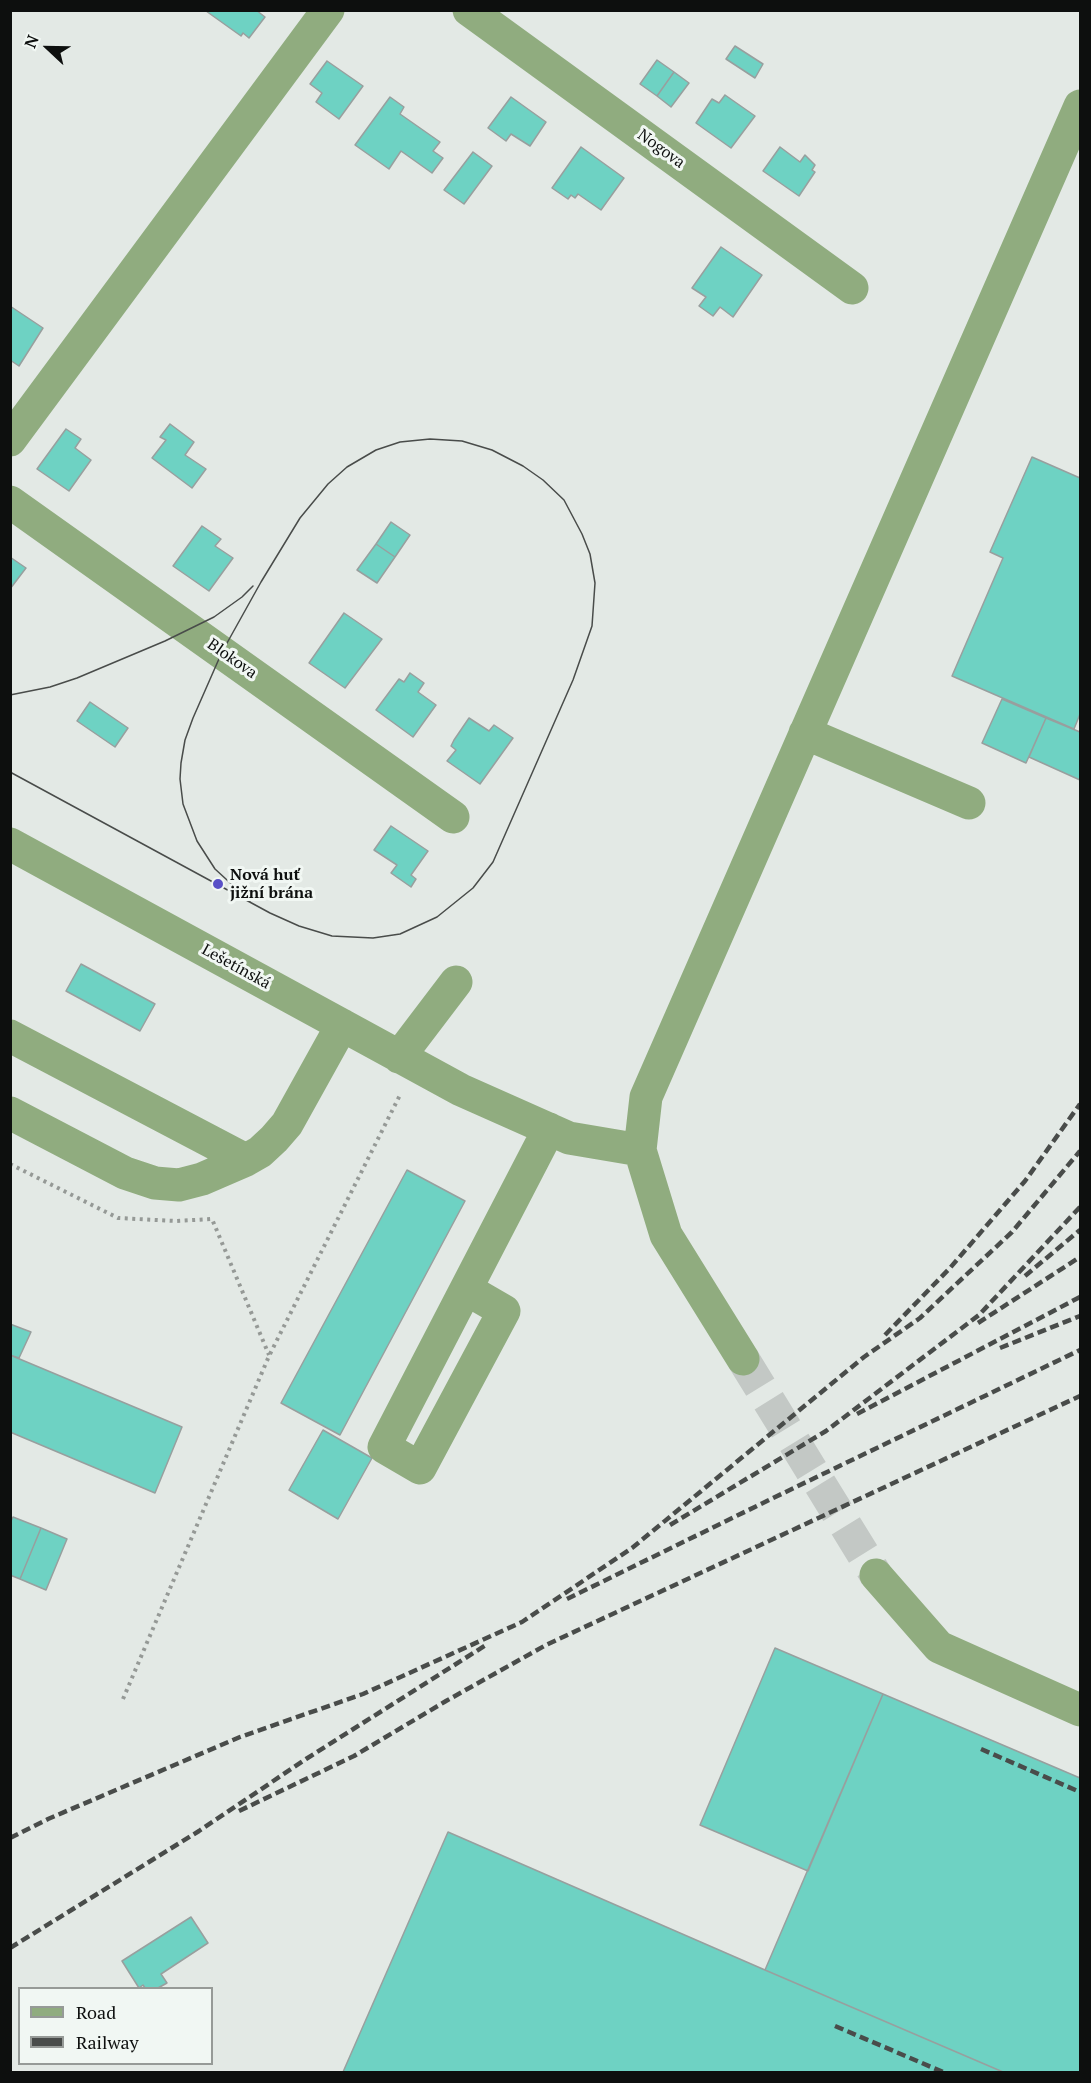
<!DOCTYPE html>
<html>
<head>
<meta charset="utf-8">
<style>
  body { margin:0 }
  #map { position:relative; width:1091px; height:2083px; overflow:hidden; background:#e3e9e5; font-family:"PT Serif",serif }
  canvas { display:block }
  .frame { position:absolute; inset:0; border:12px solid #0d0f0e; pointer-events:none }
  .legend { position:absolute; left:18px; top:1987px; width:195px; height:78px; box-sizing:border-box; background:#f1f7f3; border:2px solid #969a97; margin:0; padding:8px 10px; list-style:none; font-size:18px; color:#0d0f0e }
  .legend li { display:flex; align-items:center; gap:12px; height:30px }
  .legend b { width:30px; border:2px solid #969a97 }
  .north { position:absolute; left:18px; top:18px; width:60px; height:60px; -webkit-text-stroke:4px #f1f7f3; paint-order:stroke; rotate:292deg; font-size:16px; font-weight:700; line-height:24px; text-align:center; color:#0d0f0e }
  .north::after { content:''; display:block; margin:auto; width:21px; height:27px; background:#0d0f0e; clip-path:polygon(50% 0,100% 100%,50% 72%,0 100%) }
</style>
</head>
<body>
<div id="map">
<canvas width="1091" height="2083"></canvas>
<div class="frame"></div>
<ul class="legend">
<li><b style="height:8px;background:#90ac7f"></b>Road</li>
<li><b style="height:8px;background:#494c4a"></b>Railway</li>
</ul>
<div class="north">N</div>
</div>
<script>
const context = document.querySelector('canvas').getContext('2d');
context.lineJoin = 'round';
function paint(path, color) { context.fillStyle = color; context.fill(path, 'evenodd'); }
const toPath = rows => new Path2D(rows.map(r => 'M' + r).join(''));
function strokePath(path, color, width, dash) { context.strokeStyle = color; context.lineWidth = width; context.lineCap = dash ? 'butt' : 'round'; context.setLineDash(dash || []); context.stroke(path); }
function drawText(font, color, halo, rows, align = 'center') {
  context.font = font + ' "PT Serif",serif'; context.lineWidth = 6; context.setLineDash([]); context.textBaseline = 'middle'; context.strokeStyle = halo; context.fillStyle = color; for (const [text, x, y, turn = 0] of rows) {
    context.save(); context.translate(x, y); context.rotate((+turn || 0) * Math.PI / 180); context.textAlign = isNaN(turn) ? turn : align; if (halo) context.strokeText(text, 0, 0); context.fillText(text, 0, 0); context.restore();
  }
}
const building = toPath([
  [256,10,265,17,249,38,243,33,241,36,206,11,256,10],
  [735,46,763,64,755,78,726,59,735,46],
  [657,60,674,72,657,96,640,84,657,60],
  [327,61,363,86,339,119,316,102,322,93,310,84,327,61],
  [674,72,689,83,671,107,657,96,674,72],
  [725,95,755,116,731,148,696,123,712,99,719,103,725,95],
  [390,97,404,107,400,114,440,142,433,151,443,158,432,173,401,151,389,169,355,145,390,97],
  [511,97,546,122,530,146,511,134,506,141,488,128,511,97],
  [581,147,624,178,601,210,578,194,575,198,571,195,568,199,552,188,581,147],
  [780,147,800,162,805,155,815,165,812,170,815,172,799,196,763,171,780,147],
  [473,152,492,166,464,204,444,190,473,152],
  [721,247,762,275,733,317,720,307,713,316,699,306,706,297,692,288,721,247],
  [10,306,43,328,19,366,10,360,10,306],
  [170,424,194,442,185,455,206,469,192,488,152,458,166,440,160,437,170,424],
  [66,429,81,439,75,448,91,460,69,491,37,469,66,429],
  [1032,457,1080,478,1080,714,1074,729,952,676,1003,558,990,552,1032,457],
  [391,522,410,535,395,557,376,544,391,522],
  [202,526,221,539,215,546,233,558,209,591,173,566,202,526],
  [376,544,395,557,377,583,357,570,376,544],
  [10,557,26,568,10,589,10,557],
  [344,613,382,639,345,688,309,663,344,613],
  [410,673,424,683,418,692,436,705,413,737,376,710,399,679,404,682,410,673],
  [1002,699,1046,718,1026,763,982,743,1002,699],
  [90,702,128,728,115,747,77,721,90,702],
  [469,718,489,731,494,725,513,738,480,784,447,761,456,750,451,746,454,740,469,718],
  [1046,718,1080,732,1080,780,1029,757,1046,718],
  [391,826,428,851,411,875,416,879,411,887,391,873,397,865,374,850,391,826],
  [81,964,155,1004,140,1031,66,991,81,964],
  [407,1170,465,1201,340,1435,281,1403,407,1170],
  [10,1324,31,1332,19,1358,10,1355,10,1324],
  [10,1355,182,1427,155,1493,10,1432,10,1355],
  [323,1430,372,1458,338,1519,289,1490,323,1430],
  [13,1517,41,1528,20,1579,10,1575,10,1523,13,1517],
  [41,1528,67,1539,46,1590,20,1579,41,1528],
  [775,1648,883,1694,808,1871,700,1825,775,1648],
  [883,1694,1080,1778,1080,2072,1003,2072,765,1970,883,1694],
  [448,1832,765,1970,1003,2072,343,2072,448,1832],
  [191,1917,208,1943,161,1974,167,1983,158,1988,145,1988,143,1985,139,1988,122,1961,191,1917]
]);
const minorTunnel = toPath([
  [743,1359,876,1575]
]);
const path = toPath([
  [10,1164,118,1218,176,1221,212,1219,269,1355],
  [123,1699,269,1356,400,1095]
]);
const minor = toPath([
  [469,10,852,288],
  [10,440,328,10],
  [10,502,453,817],
  [805,733,969,803],
  [10,844,461,1090,569,1138,640,1150],
  [10,1036,246,1160],
  [399,1057,456,982],
  [10,1113,125,1173,155,1183,179,1185,202,1179,246,1160,260,1152,274,1139,287,1124,342,1025],
  [466,1289,504,1311,420,1468,384,1447,549,1129],
  [743,1359,666,1235,640,1150,646,1097,1080,106],
  [876,1575,939,1647,1080,1710]
]);
const tram = toPath([
  [10,695,50,687,77,678,165,641,214,617,242,597,253,586],
  [10,772,270,913,299,926,332,936,373,938,400,934,437,917,473,888,493,862,573,680,592,626,595,583,590,554,582,534,564,500,543,480,523,466,492,450,462,441,430,439,400,442,376,450,347,467,328,484,300,518,261,582,222,652,193,718,185,740,181,763,180,779,183,804,197,841,215,869,250,901]
]);
const rail = toPath([
  [1025,1276,1080,1230],
  [978,1323,1080,1257],
  [885,1335,950,1268,1025,1181,1080,1104],
  [1000,1348,1080,1316],
  [857,1414,1080,1297],
  [670,1525,826,1431,979,1315,1080,1207],
  [567,1599,769,1500,1080,1350],
  [981,1749,1080,1792],
  [239,1811,354,1756,446,1701,546,1645,1080,1396],
  [10,1838,48,1819,240,1737,363,1694,522,1622,632,1548,864,1357,920,1318,1012,1232,1080,1151],
  [10,1948,199,1831,306,1759,486,1645],
  [835,2026,943,2072]
]);
const markers = [
  [218,884,6,"#5950c7"]
];
const streetNames = [
  ["Nogova",661,149,36],
  ["Blokova",232,659,35],
  ["Lešetínská",236,967,29]
];
const poiNames = [
  ["Nová huť",230,875],
  ["jižní brána",230,893]
];
paint(building, '#6ed2c3');
strokePath(building, '#989f9e', 1.5);
strokePath(minorTunnel, '#c3c8c5', 33, [33, 16]);
strokePath(path, '#959996', 4, [3, 4.5]);
strokePath(minor, '#90ac7f', 33);
strokePath(tram, '#494c4a', 1.5);
strokePath(rail, '#494c4a', 4.5, [9, 4.5]);
for (const [x, y, r, color] of markers) { const dot = new Path2D(); dot.arc(x, y, r, 0, 2 * Math.PI); context.fillStyle = color; context.fill(dot); strokePath(dot, '#f1f7f3', 2); }
drawText('16px', '#0d0f0e', '#f1f7f3', streetNames);
drawText('bold 16px', '#0d0f0e', '#f1f7f3', poiNames, 'left');
</script>
</body>
</html>
